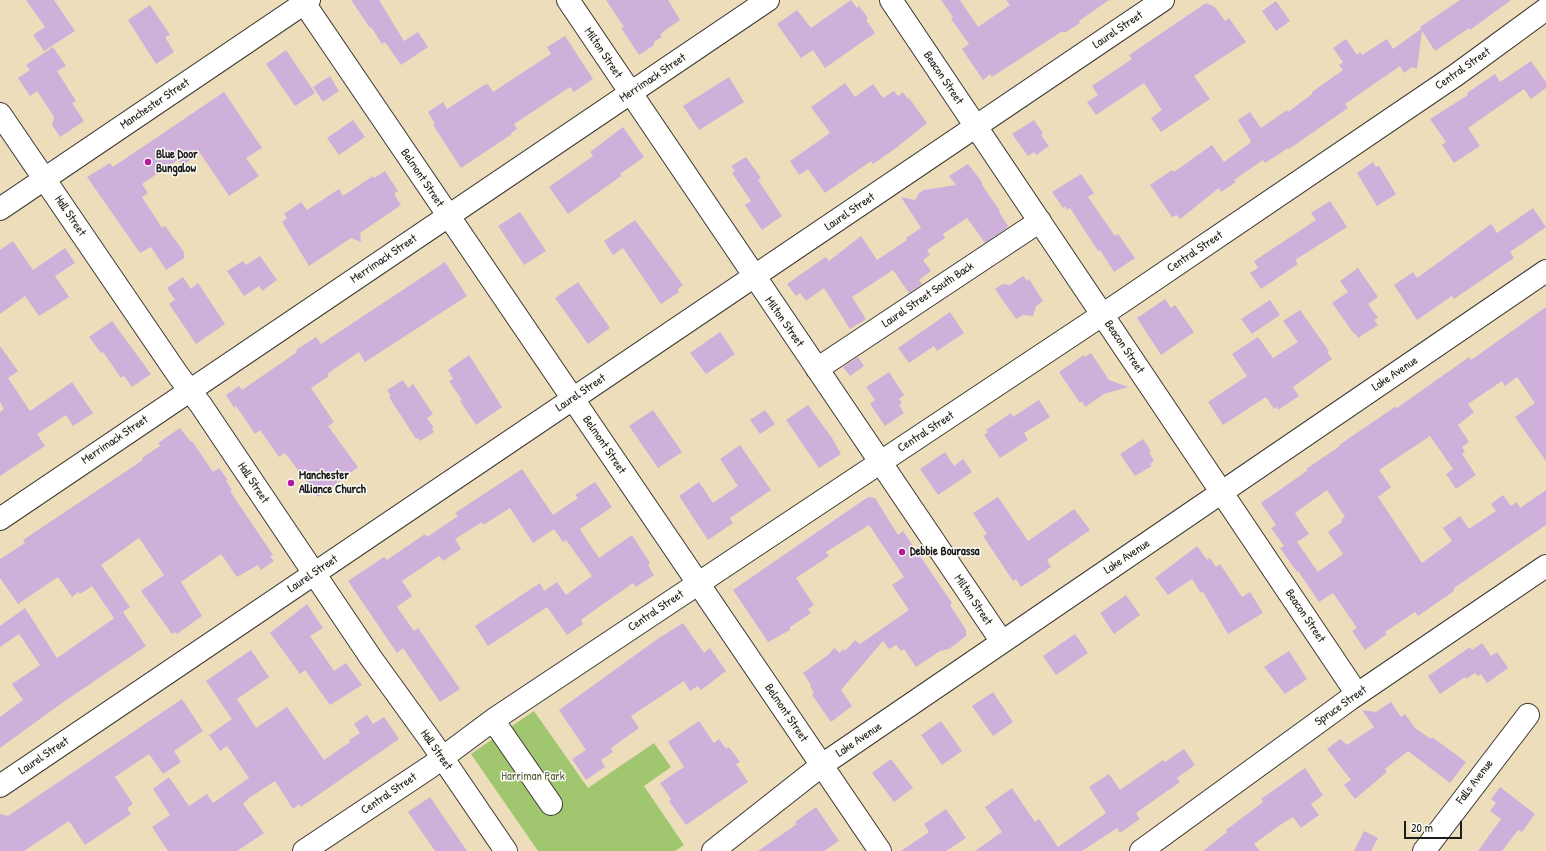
<!DOCTYPE html>
<html>
<head>
<meta charset="utf-8">
<style>
  body { margin:0 }
  #map { position:relative; width:1546px; height:851px; overflow:hidden; background:#edb; font-family:"Patrick Hand",sans-serif }
  canvas { display:block }
  .scale { position:absolute; left:1404px; top:821px; width:58px; height:18px; box-sizing:border-box; border:2px solid #1c1c1c; border-top:0; padding-left:5px; font-size:12px; line-height:14px; white-space:nowrap; color:#1c1c1c; -webkit-text-stroke:3px #fdfcf7; paint-order:stroke }
</style>
</head>
<body>
<div id="map">
<canvas width="1546" height="851"></canvas>
<div class="scale">20 m</div>
</div>
<script>
const context = document.querySelector('canvas').getContext('2d');
context.lineJoin = 'round';
function paint(path, color) { context.fillStyle = color; context.fill(path, 'evenodd'); }
const toPath = rows => new Path2D(rows.map(r => 'M' + r).join(''));
function strokePath(path, color, width, dash) { context.strokeStyle = color; context.lineWidth = width; context.lineCap = dash ? 'butt' : 'round'; context.setLineDash(dash || []); context.stroke(path); }
function drawText(font, color, halo, rows, align = 'center') {
  context.font = font + ' "Patrick Hand",sans-serif'; context.lineWidth = 3; context.setLineDash([]); context.textBaseline = 'middle'; context.strokeStyle = halo; context.fillStyle = color; for (const [text, x, y, turn = 0] of rows) {
    context.save(); context.translate(x, y); context.rotate((+turn || 0) * Math.PI / 180); context.textAlign = isNaN(turn) ? turn : align; if (halo) context.strokeText(text, 0, 0); context.fillText(text, 0, 0); context.restore();
  }
}
const green = toPath([
  [534,711,588,788,654,743,671,767,644,786,684,845,675,851,538,851,471,754]
]);
const building = toPath([
  [26,0,54,0,75,31,44,51,33,35,45,27],
  [351,0,379,0,404,41,418,32,428,47,401,65,385,42,382,44,371,27,370,28],
  [606,0,668,0,680,20,664,31,660,35,662,37,654,42,654,45,639,55,621,28,624,27],
  [851,0,857,8,859,6,868,18,866,20,875,33,825,68,813,50,801,58,777,24,797,10,811,28],
  [941,0,960,0,978,27,1010,5,1006,0,1109,0,1079,21,1080,23,1066,32,1061,32,992,77,990,74,983,80,962,49,969,44,951,19,953,17],
  [1460,0,1511,0,1470,30,1469,28,1435,51,1422,31,1417,69,1412,67,1404,73,1400,66,1345,104,1348,108,1289,149,1288,148,1265,163,1263,160,1234,180,1236,182,1221,192,1219,188,1180,219,1177,215,1172,217,1150,185,1172,170,1174,172,1212,145,1224,162,1250,143,1251,141,1238,120,1250,112,1261,128,1287,110,1288,112,1312,94,1312,92,1343,70,1339,65,1343,62,1333,48,1346,39,1357,55,1360,52,1362,55,1387,39,1393,49,1421,29,1420,27],
  [1276,1,1290,21,1276,31,1262,11],
  [1206,3,1215,7,1225,21,1229,18,1246,42,1194,76,1210,99,1161,132,1151,118,1162,110,1144,83,1096,115,1087,102,1098,95,1092,86,1132,59,1129,55],
  [150,5,170,35,165,37,174,52,156,64,128,20],
  [565,36,593,79,574,92,570,87,514,124,517,129,511,133,512,134,461,168,433,125,435,124,428,112,443,102,447,109,484,85,488,84,493,92,551,54,547,47],
  [53,47,66,66,57,71,76,101,72,103,84,121,60,137,52,125,54,117,37,91,30,96,18,78,30,70,26,65],
  [286,50,315,93,295,106,266,64],
  [1531,61,1546,82,1546,88,1531,99,1524,89,1468,128,1480,146,1454,163,1442,145,1446,142,1430,119,1468,95,1467,93,1495,74,1500,82],
  [330,76,339,91,323,102,313,87],
  [729,77,744,102,699,130,683,106],
  [845,83,855,97,873,84,883,98,894,91,898,96,903,92,908,99,909,98,927,123,896,148,873,164,871,161,825,193,808,169,799,175,790,161,830,133,811,107],
  [224,92,262,148,246,158,259,176,229,196,200,153,182,166,178,160,142,184,148,193,142,197,162,228,165,226,184,252,184,258,166,270,151,247,140,253,87,177,110,163,113,167],
  [353,120,365,137,339,155,327,138],
  [1034,120,1043,133,1041,135,1049,146,1036,155,1034,152,1028,156,1012,134],
  [623,127,644,157,620,174,621,176,568,214,549,187,593,156,590,152],
  [746,157,761,178,758,180,782,216,762,230,745,205,751,201,732,173,735,171,731,166],
  [1373,162,1376,167,1379,166,1396,194,1377,206,1357,173],
  [968,164,982,182,982,185,1000,211,999,212,1008,226,1007,228,985,243,967,218,943,234,945,238,927,250,930,255,923,260,931,271,919,280,922,284,909,293,893,270,852,297,866,319,850,329,824,288,806,301,800,293,796,296,787,284,824,258,826,257,829,261,861,236,877,260,907,240,906,238,921,228,901,197,915,200,919,193,924,190,956,185,949,176],
  [385,171,398,191,395,193,395,196,401,205,360,233,361,242,351,238,309,266,282,222,287,218,284,214,301,202,307,210,339,189,343,196,373,176,374,178],
  [1081,174,1094,193,1088,197,1115,236,1118,234,1135,258,1114,272,1100,250,1098,251,1070,208,1067,210,1065,206,1063,208,1052,192],
  [1330,201,1347,227,1295,260,1298,264,1261,289,1250,273,1258,268,1254,261,1316,220,1311,213],
  [1533,208,1546,227,1510,252,1514,258,1454,299,1452,296,1417,320,1394,285,1413,272,1417,278,1491,224,1497,233],
  [520,212,546,251,524,265,498,226],
  [635,220,683,285,678,289,679,292,661,304,623,248,613,255,604,241],
  [13,241,33,270,65,248,75,263,55,276,69,297,39,316,25,296,0,314,0,250],
  [260,256,277,280,262,291,259,286,244,296,227,271,243,261,246,265],
  [445,262,467,296,365,362,359,352,327,374,329,376,311,388,334,422,328,426,358,467,318,497,285,453,279,457,260,430,255,434,236,406,234,408,226,395,239,386,242,390,297,352,296,350,316,337,321,344],
  [1358,268,1378,297,1368,304,1378,318,1374,320,1378,325,1358,338,1355,333,1354,334,1332,303,1348,292,1340,281],
  [1023,276,1027,281,1029,279,1043,301,1036,306,1033,316,1023,315,1016,319,995,289,1003,284,1010,285],
  [183,277,191,289,198,283,225,324,196,344,169,304,175,300,167,288],
  [578,282,610,328,588,344,555,298],
  [1165,299,1171,308,1175,305,1194,332,1161,355,1137,318],
  [1270,300,1280,315,1252,334,1241,319],
  [1546,307,1546,461,1515,417,1535,403,1517,377,1505,386,1502,381,1468,404,1474,412,1458,425,1469,442,1462,447,1465,452,1462,454,1476,475,1456,489,1446,474,1453,469,1430,436,1379,470,1391,487,1378,497,1422,563,1452,541,1443,528,1460,516,1469,529,1496,511,1491,504,1503,495,1511,506,1517,502,1520,508,1546,490,1546,525,1454,588,1454,591,1418,616,1415,612,1385,632,1387,634,1365,650,1352,631,1357,628,1333,593,1319,602,1298,571,1297,572,1280,548,1284,546,1271,528,1276,525,1261,503,1301,475,1308,470,1306,469,1340,446,1339,445,1395,407,1397,408,1469,357,1471,360],
  [1327,490,1345,517,1341,520,1342,522,1328,532,1343,554,1318,572,1297,542,1309,534,1295,513],
  [1300,310,1329,351,1327,352,1332,359,1293,387,1299,396,1278,410,1277,407,1274,409,1266,397,1223,425,1208,402,1247,376,1232,354,1258,337,1273,358,1298,342,1283,321],
  [950,312,964,333,937,351,934,346,909,363,898,348],
  [112,321,151,374,132,387,124,376,121,378,103,352,101,353,89,337],
  [720,332,735,354,706,374,690,353],
  [0,346,18,371,8,378,30,411,72,382,93,413,73,426,66,415,37,434,45,446,0,476,0,412,4,409,0,402],
  [1091,353,1109,380,1128,387,1104,394,1085,407,1082,401,1080,403,1059,372,1084,355,1085,357],
  [469,355,502,407,476,425,460,401,462,400,449,381,453,379,448,370],
  [858,357,864,366,850,376,843,367],
  [889,372,904,395,899,399,902,403,899,405,904,413,885,426,870,404,875,400,866,387],
  [403,380,408,388,413,384,433,414,427,418,434,428,432,429,434,432,420,441,418,438,416,439,389,397,391,396,387,390],
  [1039,400,1050,417,1024,433,1028,440,1000,458,984,435,988,432,986,430,1011,413,1013,417],
  [808,405,832,438,841,454,819,468,786,420],
  [653,410,682,452,658,468,629,426],
  [765,410,775,424,760,434,750,420],
  [180,428,191,442,192,441,213,472,219,468,228,480,226,481,232,490,230,491,273,555,270,556,274,561,261,570,258,565,237,577,221,554,181,582,202,616,177,634,176,632,172,634,141,591,164,575,139,538,101,565,130,607,114,618,92,586,80,594,78,592,72,597,58,577,18,604,0,578,0,559,25,543,23,540,143,460,142,458,160,446,158,443],
  [1143,439,1151,451,1149,452,1154,461,1150,464,1152,466,1135,476,1120,454],
  [740,445,771,490,730,518,733,523,708,540,679,496,699,482,713,503,738,486,720,459],
  [945,452,954,466,963,459,972,472,938,495,920,469],
  [522,469,553,515,578,498,575,495,595,482,612,507,580,529,588,542,599,558,632,535,650,563,648,565,654,575,636,587,633,583,582,619,581,620,583,624,567,635,547,607,488,646,475,626,540,583,544,591,557,582,566,595,592,576,566,540,563,542,554,529,533,543,510,508,483,525,482,522,455,539,461,549,443,561,439,556,402,581,412,596,397,607,414,631,418,628,460,689,440,702,403,648,397,653,348,581,384,557,387,560,425,534,427,537,458,516,455,513],
  [868,497,875,498,898,535,903,531,952,603,950,605,966,630,966,636,949,649,940,651,916,667,904,649,901,651,896,645,889,649,883,641,841,690,852,706,831,722,812,695,814,693,810,686,811,685,803,673,828,655,834,648,840,653,843,649,845,651,855,640,860,644,909,610,892,585,904,577,869,525,826,552,829,556,796,578,814,605,808,609,811,613,790,627,790,630,768,642,733,590],
  [998,497,1028,541,1074,509,1090,530,1047,560,1051,567,1021,587,1016,579,1013,581,983,536,987,534,973,513],
  [1197,546,1207,560,1210,558,1216,567,1220,564,1242,597,1250,592,1263,613,1228,634,1203,592,1201,593,1192,579,1168,595,1155,578],
  [1126,595,1140,615,1114,634,1100,613],
  [307,604,323,628,310,636,334,671,346,663,362,685,330,705,305,670,300,674,270,633],
  [25,608,57,658,123,612,146,646,62,703,0,748,0,717,23,700,12,684,40,665,19,634,0,647,0,626],
  [683,623,704,653,710,648,726,671,701,690,698,686,690,691,684,681,631,716,639,728,611,748,613,752,601,760,605,767,586,780,572,759,586,750,559,710,659,638],
  [1075,634,1088,653,1056,675,1043,656],
  [1482,643,1491,656,1497,652,1508,668,1487,683,1481,674,1478,676,1475,673,1466,679,1465,677,1440,694,1428,676,1470,647,1472,650],
  [251,650,269,677,237,699,256,728,287,707,324,760,350,742,349,740,360,733,354,724,367,715,373,724,384,717,399,739,301,807,299,804,293,809,275,781,249,798,243,804,264,833,237,851,168,851,152,827,170,815,153,789,169,777,189,806,207,794,213,803,249,778,227,746,220,751,209,735,232,719,206,681],
  [1289,651,1307,679,1285,694,1264,667],
  [993,692,1013,722,993,736,972,706],
  [182,699,203,731,174,751,181,762,163,774,149,754,115,777,133,804,127,808,131,814,85,845,69,821,24,851,0,851,0,814,8,816],
  [1391,702,1401,717,1405,714,1415,728,1431,739,1432,737,1466,762,1450,783,1408,751,1385,769,1387,772,1355,799,1344,785,1351,780,1327,749,1340,739,1347,745,1374,727,1362,710,1376,712],
  [699,721,714,743,719,739,726,749,729,747,740,762,736,764,748,782,686,825,669,801,671,799,660,783,684,767,668,742],
  [941,721,962,751,942,765,921,735],
  [1184,749,1195,765,1177,778,1180,782,1136,813,1140,819,1120,833,1117,828,1082,851,975,851,1002,832,985,807,1012,788,1035,822,1039,819,1058,847,1106,813,1089,787,1109,774,1120,790,1163,760,1165,762],
  [891,759,913,788,894,802,872,773],
  [1305,768,1323,795,1311,804,1319,815,1301,828,1293,817,1280,825,1254,844,1260,851,1203,851,1227,832,1226,830,1263,802,1261,799],
  [1500,787,1535,814,1522,832,1518,830,1502,851,1478,851,1501,819,1490,811,1496,803,1491,799],
  [430,797,467,851,435,851,408,812],
  [816,807,839,841,824,851,758,851,797,824,795,822],
  [946,809,966,838,946,851,901,851,929,832,924,824],
  [1364,831,1378,838,1371,851,1354,851]
]);
const minor = toPath([
  [302,0,880,851],
  [568,0,1002,642],
  [891,0,1357,694],
  [0,114,178,375,201,405,371,658,431,741,506,851],
  [0,209,309,0],
  [817,369,1040,221],
  [0,519,768,0],
  [493,720,551,804],
  [0,786,1163,0],
  [304,851,430,767,493,720,1120,303,1456,75,1546,9],
  [713,851,822,765,1546,271],
  [1141,851,1350,699,1546,566],
  [1424,851,1528,715]
]);
const markers = [
  [148,162,4,"#b5179e"],
  [291,483,4,"#b5179e"],
  [902,552,4,"#b5179e"]
];
const streetNames = [
  ["Laurel Street",1118,30,-34],
  ["Milton Street",603,53,56],
  ["Central Street",1463,69,-35],
  ["Merrimack Street",653,78,-34],
  ["Beacon Street",943,78,56],
  ["Manchester Street",155,104,-34],
  ["Belmont Street",422,178,56],
  ["Laurel Street",850,212,-34],
  ["Hall Street",70,216,56],
  ["Central Street",1195,252,-34],
  ["Merrimack Street",384,259,-34],
  ["Laurel Street South Back",928,295,-34],
  ["Milton Street",784,322,55],
  ["Beacon Street",1124,347,56],
  ["Lake Avenue",1395,374,-34],
  ["Laurel Street",581,393,-34],
  ["Central Street",926,432,-33],
  ["Merrimack Street",115,440,-34],
  ["Belmont Street",604,445,56],
  ["Hall Street",253,483,56],
  ["Lake Avenue",1127,557,-34],
  ["Laurel Street",313,574,-34],
  ["Milton Street",973,600,56],
  ["Central Street",656,611,-34],
  ["Beacon Street",1305,616,56],
  ["Spruce Street",1341,706,-35],
  ["Belmont Street",786,713,56],
  ["Lake Avenue",859,740,-34],
  ["Hall Street",436,750,55],
  ["Laurel Street",44,756,-34],
  ["Falls Avenue",1475,782,-53],
  ["Central Street",389,794,-34]
];
const poiNames = [
  ["Blue Door",156,155],
  ["Bungalow",156,169],
  ["Manchester",299,476],
  ["Alliance Church",299,490],
  ["Debbie Bourassa",910,552]
];
const parkNames = [
  ["Harriman Park",533,777]
];
paint(green, '#a1c670');
paint(building, '#cfb0da');
strokePath(minor, '#3c3934', 24);
strokePath(minor, '#fff', 22);
for (const [x, y, r, color] of markers) { const dot = new Path2D(); dot.arc(x, y, r, 0, 2 * Math.PI); context.fillStyle = color; context.fill(dot); strokePath(dot, '#fdfcf7', 1.5); }
drawText('12px', '#1c1c1c', '#fdfcf7', streetNames);
drawText('bold 12px', '#1c1c1c', '#fdfcf7', poiNames, 'left');
drawText('12px', '#51603e', '#fdfcf7', parkNames);
</script>
</body>
</html>
